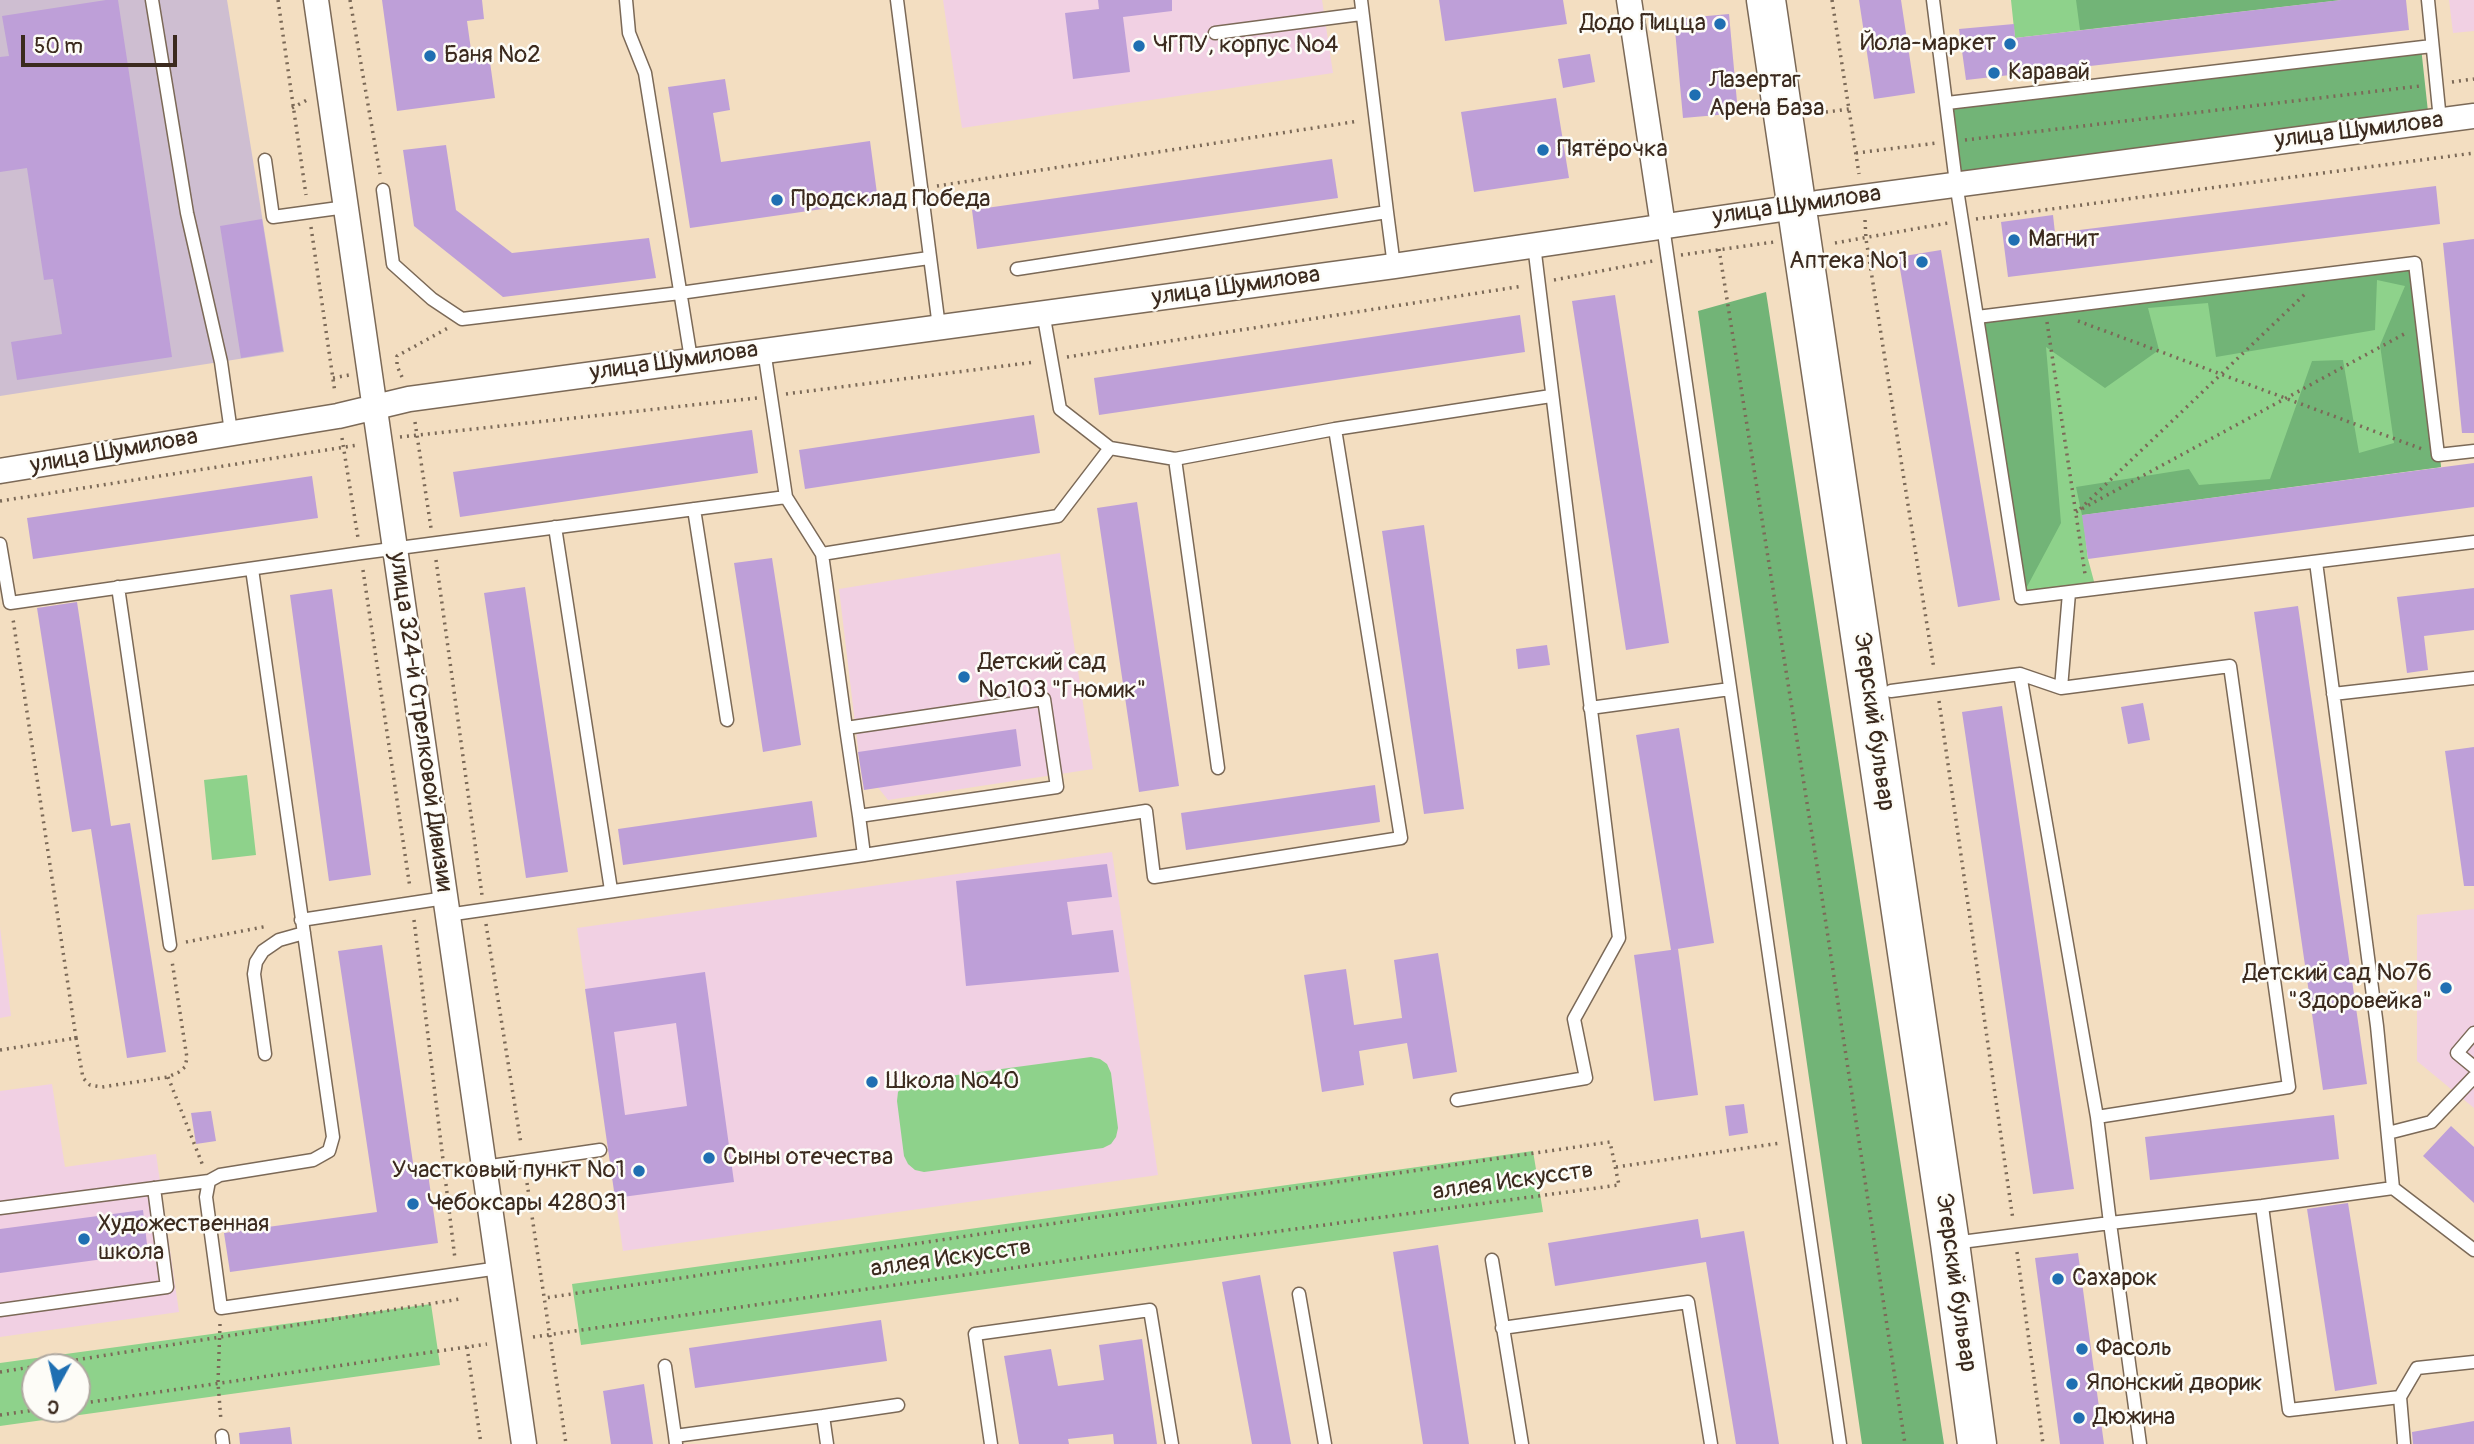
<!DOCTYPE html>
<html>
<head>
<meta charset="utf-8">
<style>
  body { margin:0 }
  #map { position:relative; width:2474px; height:1444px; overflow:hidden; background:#f3dec1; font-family:Pangolin,sans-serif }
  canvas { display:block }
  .north { position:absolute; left:21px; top:1353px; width:70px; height:70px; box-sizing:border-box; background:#fdfcf7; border:2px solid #afa8a0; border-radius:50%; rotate:188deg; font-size:19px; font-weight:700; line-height:28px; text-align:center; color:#3b2a1e }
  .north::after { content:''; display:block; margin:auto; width:24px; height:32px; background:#1f6fb2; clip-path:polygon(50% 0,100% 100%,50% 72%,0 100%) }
  .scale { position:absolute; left:21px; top:35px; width:156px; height:32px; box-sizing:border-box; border:4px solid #3b2a1e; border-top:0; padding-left:9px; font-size:21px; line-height:24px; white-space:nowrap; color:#3b2a1e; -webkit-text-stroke:5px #fdfcf7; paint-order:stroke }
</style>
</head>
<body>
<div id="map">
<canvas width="2474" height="1444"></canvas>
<div class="north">С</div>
<div class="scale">50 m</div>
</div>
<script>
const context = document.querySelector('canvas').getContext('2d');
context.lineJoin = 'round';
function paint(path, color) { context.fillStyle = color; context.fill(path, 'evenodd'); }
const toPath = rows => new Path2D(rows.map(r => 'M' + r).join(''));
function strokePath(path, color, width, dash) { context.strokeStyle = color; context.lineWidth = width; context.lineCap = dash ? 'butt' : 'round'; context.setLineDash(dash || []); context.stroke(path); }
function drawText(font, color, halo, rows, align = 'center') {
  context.font = font + ' Pangolin,sans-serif'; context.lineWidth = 5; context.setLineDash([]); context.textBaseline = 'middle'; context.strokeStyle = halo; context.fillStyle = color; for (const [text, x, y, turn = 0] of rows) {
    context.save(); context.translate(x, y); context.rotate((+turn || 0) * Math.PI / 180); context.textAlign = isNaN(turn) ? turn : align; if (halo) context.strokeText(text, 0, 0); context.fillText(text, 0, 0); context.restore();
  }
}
const built = toPath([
  [943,0,1322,0,1333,73,962,128],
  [2449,0,2474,0,2474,31,2453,33],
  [1060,553,1093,769,888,800,860,765,839,589],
  [1112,852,1158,1175,623,1251,577,928],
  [2474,909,2474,1108,2417,1061,2417,915],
  [0,927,11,1016,0,1018],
  [52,1084,65,1167,156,1154,179,1312,0,1337,0,1091]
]);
const industrial = toPath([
  [0,0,227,0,284,352,0,396]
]);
const green = toPath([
  [2011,0,2341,0,2015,38],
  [2415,263,2441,467,2083,515,2088,559,2096,589,2021,598,1977,317],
  [247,775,256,855,212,860,204,780],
  [1091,1057,1100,1059,1107,1064,1111,1073,1118,1128,1116,1137,1111,1144,1103,1148,924,1172,915,1170,908,1164,904,1156,897,1101,898,1092,904,1085,912,1081],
  [1533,1151,1543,1212,581,1345,572,1284],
  [431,1304,440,1365,0,1426,0,1363],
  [35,1367,77,1367,77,1409,35,1409]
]);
const forest = toPath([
  [2076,0,2341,0,2080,30],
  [2421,47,2429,121,1956,183,1947,103],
  [2415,263,2441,467,2082,515,2076,487,2189,469,2199,485,2270,479,2312,361,2343,360,2359,453,2394,443,2380,345,2405,286,2377,280,2375,330,2216,357,2208,303,2148,308,2159,350,2105,388,2046,347,2061,523,2021,598,1977,317],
  [1766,292,1944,1444,1862,1444,1698,311]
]);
const building = toPath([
  [106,0,118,0,172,357,17,380,11,342,62,334,53,279,44,280,27,168,0,172,0,57,9,56,2,16],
  [382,0,482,0,484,19,467,21,472,57,489,55,495,98,397,111],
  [1098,0,1172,0,1172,11,1123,17,1130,72,1073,79,1065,13,1099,9],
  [1439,0,1563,0,1567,24,1445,41],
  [1859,0,1901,0,1915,93,1874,99],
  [2341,0,2406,0,2409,30,1966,80,1959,29,2014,24,2015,38],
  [1729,14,1737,102,1729,114,1683,118,1674,19],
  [1590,54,1595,82,1563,88,1558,59],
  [725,79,730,110,713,113,721,162,870,141,878,201,690,228,668,87],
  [1556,98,1569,178,1474,192,1461,112],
  [446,145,456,210,512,253,649,238,656,278,503,297,414,226,403,150],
  [1332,159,1338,198,977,249,972,210],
  [2436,186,2440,224,2008,277,2001,222,2053,215,2055,233],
  [262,219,283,351,241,358,220,226],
  [2474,239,2474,433,2462,433,2443,243],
  [1941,250,2000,600,1958,607,1898,257],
  [1615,295,1669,643,1626,650,1572,301],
  [1520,315,1525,352,1099,415,1094,378],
  [1034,415,1040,453,805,489,799,450],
  [752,430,758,473,460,517,453,472],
  [2474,463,2474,507,2088,559,2082,515],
  [312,476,318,518,33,559,27,518],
  [1137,502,1179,786,1139,792,1097,508],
  [1424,525,1464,809,1424,814,1382,531],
  [772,558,801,745,763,752,734,563],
  [525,587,568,872,526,878,484,593],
  [2474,588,2474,630,2424,636,2428,670,2407,673,2397,597],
  [332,589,371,875,329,881,290,595],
  [77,602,111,826,130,823,166,1052,127,1058,91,829,72,832,37,608],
  [2298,606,2367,1084,2323,1090,2254,612],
  [1547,645,1550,665,1518,669,1516,649],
  [2143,703,2150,740,2128,744,2121,707],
  [2002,706,2074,1189,2033,1194,1962,712],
  [1679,728,1714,943,1671,950,1636,735],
  [1016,729,1021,766,864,790,858,752],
  [2474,747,2474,886,2464,886,2445,751],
  [1375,785,1380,822,1186,850,1181,813],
  [812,801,817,837,623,865,618,829],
  [1107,864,1112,897,1067,902,1072,935,1113,930,1119,972,966,986,956,881],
  [382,945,414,1170,427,1167,438,1243,230,1272,224,1233,377,1212,338,951],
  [1678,949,1698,1095,1654,1101,1634,955],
  [1438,953,1457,1072,1413,1079,1407,1043,1359,1051,1364,1085,1322,1092,1304,975,1346,969,1354,1025,1402,1018,1394,960],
  [705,972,734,1182,615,1198,585,989],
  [676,1023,687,1106,625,1115,614,1032],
  [1744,1104,1748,1133,1729,1136,1725,1106],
  [211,1111,216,1141,196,1144,191,1113],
  [2334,1115,2339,1159,2150,1180,2145,1137],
  [2451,1126,2474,1147,2474,1203,2423,1156],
  [2348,1203,2377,1384,2335,1391,2307,1209],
  [143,1210,148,1253,0,1273,0,1229],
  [1698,1219,1701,1238,1744,1231,1779,1444,1736,1444,1706,1262,1555,1286,1548,1243],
  [1438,1245,1469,1444,1423,1444,1393,1252],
  [2078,1253,2104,1444,2060,1444,2035,1258],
  [1260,1275,1291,1444,1252,1444,1222,1282],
  [881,1320,887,1361,695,1388,689,1348],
  [1142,1339,1157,1444,1114,1444,1113,1434,1068,1439,1069,1444,1019,1444,1004,1356,1051,1349,1058,1386,1104,1380,1099,1345],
  [644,1384,653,1444,611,1444,603,1391],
  [2474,1421,2474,1444,2413,1444,2412,1432],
  [290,1427,292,1444,240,1444,239,1433]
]);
const path = toPath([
  [278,0,306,195],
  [350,0,380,174],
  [1832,0,1859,174],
  [2452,82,2474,79],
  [292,108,307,100],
  [1819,113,1849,109],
  [1965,140,2420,86],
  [1856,153,1937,143],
  [937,186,1359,121],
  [1976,219,2474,153],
  [1865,220,1866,239,1934,669],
  [311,227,335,393],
  [1835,243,1948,223],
  [1719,249,1821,891,1905,1444],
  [1681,255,1774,242],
  [1554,280,1653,261],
  [2078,321,2422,449],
  [2047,322,2085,574],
  [1067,357,1523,286],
  [402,377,397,366,397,356,448,328],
  [333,378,349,375],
  [786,394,1035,362],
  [415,422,431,528],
  [400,437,757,398],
  [342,438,358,538],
  [0,501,358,445],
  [2080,509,2305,294],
  [2076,512,2406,333],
  [436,560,482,895],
  [363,570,410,888],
  [1939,701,2013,1220],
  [414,920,455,1259],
  [486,924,521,1144],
  [186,942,268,926],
  [76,1038,83,1078,90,1085,102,1087,168,1077,179,1072,185,1067,187,1058,172,961],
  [0,1050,76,1038,13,619],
  [168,1077,203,1166],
  [1616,1167,1780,1143],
  [526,1176,566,1444],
  [2017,1252,2043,1444],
  [220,1324,218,1383,221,1421],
  [533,1337,1096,1256,1619,1185,1610,1142,544,1298],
  [467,1347,481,1444],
  [0,1372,460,1299],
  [77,1404,487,1344],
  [0,1415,42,1409]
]);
const lane = toPath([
  [152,0,187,213,221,362,231,432],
  [626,0,629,33,645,73,691,359],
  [897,0,939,327],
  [1361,0,1387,212],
  [1933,0,1956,183,2021,598,2474,542],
  [2428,0,2440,120],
  [1215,33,1361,14],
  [1947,103,2432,46],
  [265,160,273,217,346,207],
  [383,190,393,264,432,299,462,319,680,293,929,258],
  [1663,226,1840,1444],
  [1017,269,1387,212,1394,266],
  [1043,312,1060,409,1110,448,1175,459,1335,429,1551,396],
  [1977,317,2415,263,2438,455,2474,451],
  [764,350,786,497,822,554,1058,516,1110,448],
  [1175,459,1218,768],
  [694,509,727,720],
  [555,527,611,890],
  [0,544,10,603,361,553,786,497],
  [822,554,846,728,1044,699,1057,787,859,816,846,728],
  [2316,562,2377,1026,2393,1188],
  [118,587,170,945],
  [2020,674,2097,1117,2110,1223,2262,1206,2393,1188,2474,1250],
  [2061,688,2069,593],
  [1891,691,2020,674,2061,688,2230,666,2289,1087,2097,1117],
  [2333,694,2474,678],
  [1590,708,1730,689],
  [859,816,864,855],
  [447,915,864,855,1146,811,1154,877,1401,838,1335,429],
  [301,920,445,898],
  [2474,1033,2457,1053,2474,1067],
  [265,1054,254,974,256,962,263,951,279,940,304,933],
  [1457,1100,1586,1078,1574,1019,1619,938,1534,245],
  [2388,1133,2431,1122,2474,1077],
  [484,1167,600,1150],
  [209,1181,206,1197,221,1308,499,1268],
  [2262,1206,2289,1410,2400,1397],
  [0,1208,209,1181,220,1175,313,1160,329,1151,333,1137,252,569],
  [1969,1241,2110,1223,2140,1444],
  [1492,1260,1522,1444],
  [1299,1294,1325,1444],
  [0,1310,167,1287,154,1188],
  [1502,1328,1688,1302,1711,1444],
  [665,1366,675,1436],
  [823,1416,898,1405],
  [222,1436,223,1444],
  [676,1444,675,1436,823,1416,827,1444],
  [991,1444,975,1334,1150,1310,1172,1444],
  [2404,1444,2400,1397,2417,1368,2474,1362]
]);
const street = toPath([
  [316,0,524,1444],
  [1629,0,1663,226],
  [1818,203,2474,116],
  [0,471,338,416,409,399,1394,266,1796,207]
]);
const primary = toPath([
  [1766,0,1950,1243,1977,1444]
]);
const markers = [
  [1720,24,7,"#1f6fb2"],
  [2010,44,7,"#1f6fb2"],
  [1139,46,7,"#1f6fb2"],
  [430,56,7,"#1f6fb2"],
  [1994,73,7,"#1f6fb2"],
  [1695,95,7,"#1f6fb2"],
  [1543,150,7,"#1f6fb2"],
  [777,200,7,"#1f6fb2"],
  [2014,240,7,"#1f6fb2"],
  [1922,262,7,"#1f6fb2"],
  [964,677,7,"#1f6fb2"],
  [2446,988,7,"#1f6fb2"],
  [872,1082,7,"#1f6fb2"],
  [709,1158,7,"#1f6fb2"],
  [639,1171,7,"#1f6fb2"],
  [413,1204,7,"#1f6fb2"],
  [84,1239,7,"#1f6fb2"],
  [2058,1279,7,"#1f6fb2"],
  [2082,1349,7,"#1f6fb2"],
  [2072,1384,7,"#1f6fb2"],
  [2079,1418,7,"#1f6fb2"]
];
const poiNames = [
  ["Додо Пицца",1706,24,"right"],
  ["Йола-маркет",1996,44,"right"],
  ["ЧГПУ, корпус №4",1153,46],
  ["Баня №2",444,56],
  ["Каравай",2008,73],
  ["Лазертаг",1709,81],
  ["Арена База",1709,109],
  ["Пятёрочка",1557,150],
  ["Продсклад Победа",791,200],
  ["Магнит",2028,240],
  ["Аптека №1",1908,262,"right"],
  ["Детский сад",978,663],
  ["№103 \"Гномик\"",978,691],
  ["Детский сад №76",2432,974,"right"],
  ["\"Здоровейка\"",2432,1002,"right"],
  ["Школа №40",886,1082],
  ["Сыны отечества",723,1158],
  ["Участковый пункт №1",625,1171,"right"],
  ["Чебоксары 428031",427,1204],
  ["Художественная",98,1225],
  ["школа",98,1253],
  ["Сахарок",2072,1279],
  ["Фасоль",2096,1349],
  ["Японский дворик",2086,1384],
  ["Дюжина",2093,1418]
];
const streetNames = [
  ["улица Шумилова",2359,131,-7],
  ["улица Шумилова",1797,206,-8],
  ["улица Шумилова",1236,287,-8],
  ["улица Шумилова",674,362,-8],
  ["улица Шумилова",114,452,-10],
  ["улица 324-й Стрелковой Дивизии",420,722,82],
  ["Эгерский бульвар",1873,722,82],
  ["аллея Искусств",1513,1182,-8],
  ["аллея Искусств",951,1259,-8],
  ["Эгерский бульвар",1955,1283,82]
];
paint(built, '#f1d0e3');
paint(industrial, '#cebed1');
paint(green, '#8ed28b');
paint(forest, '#72b477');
paint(building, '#be9fd8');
strokePath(lane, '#7b6957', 15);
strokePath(street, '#7b6957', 27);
strokePath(primary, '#7b6957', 41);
strokePath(path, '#7b6957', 3.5, [2, 5]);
strokePath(lane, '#fff', 12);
strokePath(street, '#fff', 24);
strokePath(primary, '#fff', 38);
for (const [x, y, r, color] of markers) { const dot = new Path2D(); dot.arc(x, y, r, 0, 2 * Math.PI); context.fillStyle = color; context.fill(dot); strokePath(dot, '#fdfcf7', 2.5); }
drawText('24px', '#3b2a1e', '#fdfcf7', poiNames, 'left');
drawText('24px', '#3b2a1e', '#fdfcf7', streetNames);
</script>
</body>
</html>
